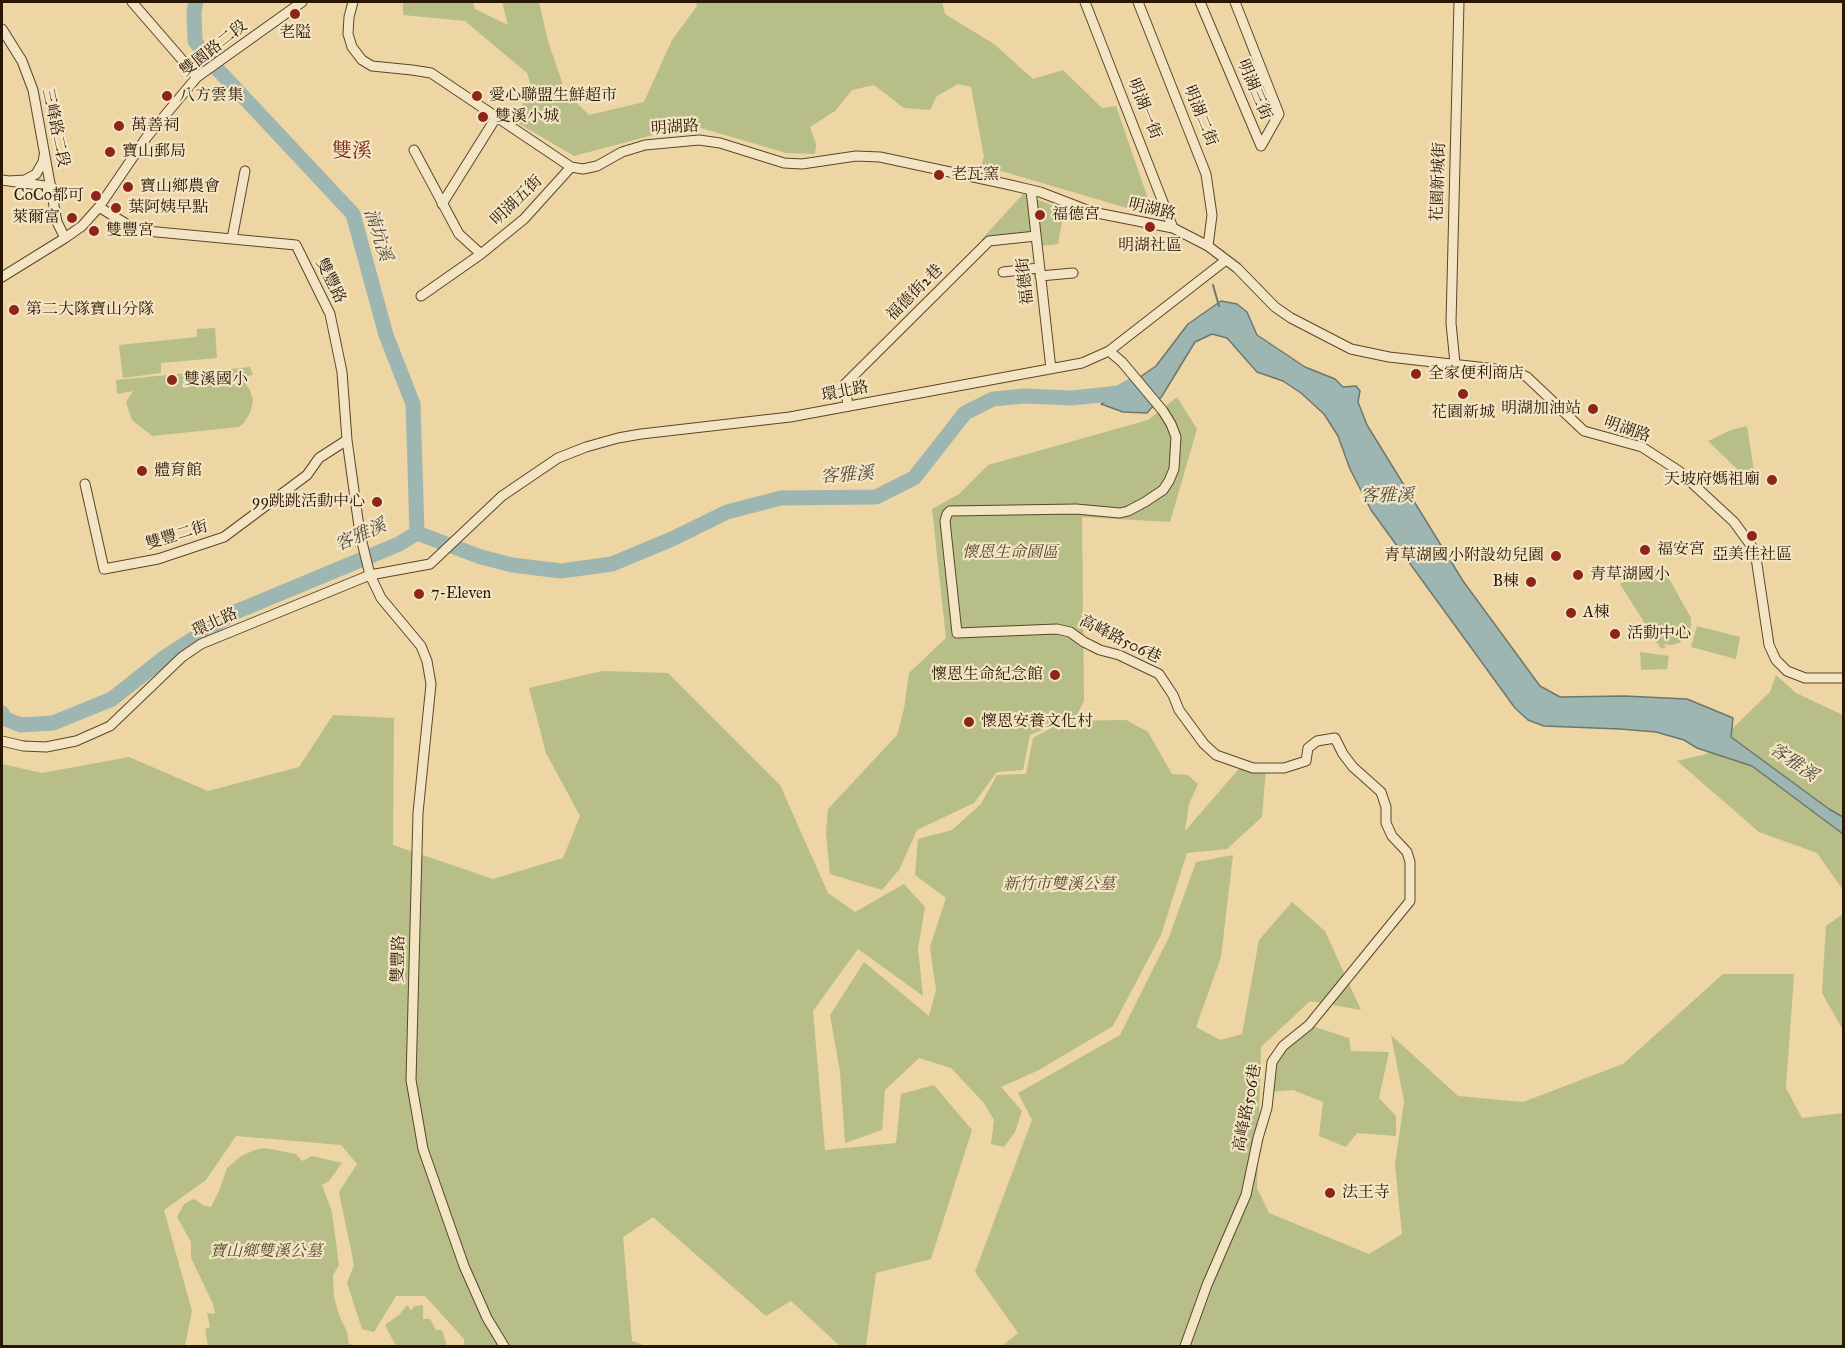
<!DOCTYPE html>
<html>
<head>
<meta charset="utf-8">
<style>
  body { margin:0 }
  #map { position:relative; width:1845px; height:1348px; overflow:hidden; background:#edd6a4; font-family:"IM FELL Great Primer",serif }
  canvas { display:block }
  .frame { position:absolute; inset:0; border:3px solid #291603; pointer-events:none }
</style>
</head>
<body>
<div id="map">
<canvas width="1845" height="1348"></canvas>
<div class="frame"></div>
</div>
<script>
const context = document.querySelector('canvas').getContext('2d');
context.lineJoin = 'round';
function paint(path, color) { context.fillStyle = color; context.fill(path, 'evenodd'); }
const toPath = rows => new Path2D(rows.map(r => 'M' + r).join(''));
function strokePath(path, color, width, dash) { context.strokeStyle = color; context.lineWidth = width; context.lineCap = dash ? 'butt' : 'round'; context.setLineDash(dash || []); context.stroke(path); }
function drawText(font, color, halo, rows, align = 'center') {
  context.font = font + ' "IM FELL Great Primer","Noto Serif TC",serif'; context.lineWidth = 4.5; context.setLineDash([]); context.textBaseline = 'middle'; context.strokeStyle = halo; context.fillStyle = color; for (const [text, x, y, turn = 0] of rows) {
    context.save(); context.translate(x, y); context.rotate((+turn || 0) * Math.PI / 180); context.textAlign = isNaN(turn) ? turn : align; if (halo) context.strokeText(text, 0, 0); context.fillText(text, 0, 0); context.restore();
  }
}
const green = toPath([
  [403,2,473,2,475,9,508,25,502,2,539,2,548,41,565,91,589,115,644,102,672,40,697,6,696,2,942,2,945,14,994,44,1033,79,1063,70,1102,108,1116,106,1154,216,981,165,984,157,971,87,958,84,937,96,930,110,904,108,874,85,852,90,835,111,810,127,816,144,815,154,786,153,691,125,574,156,513,120,532,88,527,73,465,21,403,15],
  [1023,194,1064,210,1058,244,1041,246,1039,233,981,240],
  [215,328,217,358,161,363,161,373,123,378,119,345,197,337,197,329],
  [250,367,253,375,241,377,250,390,253,400,251,410,245,422,239,427,152,436,132,420,126,402,133,391,117,394,116,380],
  [1177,397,1197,429,1170,522,1082,517,1084,700,1078,714,1030,735,1023,770,997,772,974,803,917,830,899,870,882,890,830,874,826,833,828,809,897,735,904,709,909,673,946,638,932,509,959,494,988,465,1148,420],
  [1747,426,1754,471,1741,473,1708,441,1731,430],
  [1649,567,1660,569,1667,575,1691,618,1691,627,1686,636,1679,643,1671,645,1664,644,1666,647,1661,649,1620,584,1626,581,1628,582,1629,575,1633,571],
  [1697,626,1740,637,1736,659,1691,647],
  [1640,652,1669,656,1667,669,1641,670],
  [602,671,668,673,780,785,828,893,855,912,904,884,925,907,918,949,923,996,858,949,813,1011,825,1150,896,1143,901,1094,934,1085,972,1130,931,1259,876,1273,866,1346,840,1346,791,1301,766,1316,653,1217,623,1237,632,1341,646,1346,464,1346,464,1339,425,1296,396,1296,374,1332,362,1329,347,1283,354,1265,339,1192,357,1164,341,1145,236,1136,206,1180,164,1210,192,1311,185,1346,2,1346,2,764,42,773,129,757,208,791,299,767,333,715,394,718,393,845,493,879,563,858,580,816,546,753,529,688],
  [1776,675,1796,693,1843,715,1843,890,1817,853,1759,832,1677,761,1706,754,1770,692],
  [1126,720,1148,732,1172,774,1188,775,1198,784,1189,804,1185,831,1243,764,1266,768,1262,817,1227,849,1187,853,1161,935,1113,1026,1039,1070,1001,1087,1022,1111,1015,1132,1004,1147,991,1144,994,1120,984,1103,951,1068,919,1058,885,1090,882,1130,845,1143,840,1072,830,1015,864,962,929,1016,936,990,930,947,946,898,915,875,918,839,952,830,981,804,997,775,1026,774,1033,738,1064,721],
  [1233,855,1221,957,1196,1027,1220,1040,1242,1034,1259,940,1292,902,1325,931,1361,1010,1310,1001,1261,1047,1257,1188,1269,1213,1369,1254,1402,1234,1395,1165,1404,1101,1391,1035,1458,1096,1523,1102,1623,1064,1723,974,1794,974,1786,1088,1802,1118,1843,1113,1843,1346,1002,1346,1018,1333,975,1272,1032,1120,1018,1093,1120,1035,1169,937,1196,862],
  [1843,914,1843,1030,1822,993,1826,926],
  [1309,1025,1349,1038,1351,1051,1389,1052,1379,1098,1396,1116,1396,1136,1357,1133,1346,1147,1319,1136,1323,1102,1293,1090,1270,1092,1272,1062],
  [265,1148,296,1154,302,1161,312,1156,342,1163,329,1181,322,1185,332,1212,339,1265,333,1275,334,1297,339,1315,347,1332,349,1344,358,1346,208,1346,205,1329,210,1327,207,1313,215,1314,213,1304,191,1258,191,1242,177,1217,184,1204,194,1199,203,1205,211,1207,219,1191,227,1168,241,1156,255,1150],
  [407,1305,411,1310,415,1306,423,1305,423,1319,430,1319,436,1330,442,1330,447,1346,396,1346,385,1325,400,1314]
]);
const water = toPath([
  [1221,301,1237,304,1247,312,1257,335,1305,367,1335,379,1343,387,1356,386,1360,391,1358,402,1367,425,1463,581,1540,686,1560,697,1624,696,1687,699,1733,718,1731,737,1829,809,1843,817,1843,834,1752,766,1697,748,1684,740,1656,732,1620,729,1544,726,1528,720,1515,708,1371,510,1350,469,1338,436,1324,414,1301,393,1283,381,1257,372,1227,338,1212,334,1195,342,1162,396,1147,413,1123,412,1101,404,1156,366,1188,324,1221,301]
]);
const stream = toPath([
  [1213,285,1219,306]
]);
const river = toPath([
  [196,2,194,11,195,41,207,58,353,214,386,335,413,404,417,533],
  [2,713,3,718,21,725,53,723,112,699,165,657,233,613,399,544,417,533,481,557,512,565,561,571,612,564,672,539,727,512,781,498,876,497,914,478,965,413,993,399,1024,396,1072,398,1119,393,1131,386]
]);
const minor = toPath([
  [132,2,197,77],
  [353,2,349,17,348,34,352,47,362,60,372,66,412,70,431,73,571,167,583,169,597,166,622,152,645,145,699,140,720,143,784,163,802,164,856,156,880,157,1006,184,1040,192,1092,212,1173,228,1208,246,1237,268,1275,307,1291,318,1351,349,1389,357,1514,371,1527,377,1584,431,1642,447,1679,471,1734,522,1755,551,1769,645,1776,660,1787,671,1805,678,1844,678],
  [1085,2,1173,228],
  [1138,2,1206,174,1212,215,1208,246],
  [1200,2,1261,146],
  [1235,2,1279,114,1261,146],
  [2,29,22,61,33,90,57,222,65,238],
  [414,150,459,234,481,254],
  [2,180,52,187],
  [8,181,25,180,36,174,43,162,44,156],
  [1031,190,1051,369],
  [442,204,497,116],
  [99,207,136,230,296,245,330,314,342,372,347,440,360,534,370,575,381,598,421,646,427,661,431,684,418,813,411,1080,423,1149,464,1266,487,1318,504,1346],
  [232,239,245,171],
  [1003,272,1039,268],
  [1040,276,1073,273],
  [2,277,65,238,82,226,99,207,146,138,197,77,302,2],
  [421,296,481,254,524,219,571,167],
  [1109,351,1122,362,1163,411,1171,424,1176,437,1174,469,1169,481,1163,490,1145,502,1128,511,1120,513,1076,509,950,511,947,514,945,521,957,633,1057,629,1070,632,1084,642,1100,650,1119,655,1159,674,1173,695,1179,710,1204,744,1216,755,1253,768,1284,768,1306,761,1308,748,1317,741,1335,738,1343,754,1353,767,1381,792,1386,807,1386,823,1392,836,1407,852,1410,862,1410,901,1309,1025,1283,1046,1272,1062,1267,1108,1258,1138,1246,1195,1207,1285,1185,1346],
  [1455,363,1451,323,1459,2],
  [848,406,845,384,989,241,1036,236],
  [85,484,104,569,158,559,224,537,307,475,319,458,347,440],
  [2,741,23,746,46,747,76,741,110,726,182,657,201,644,370,575,430,564,502,496,558,458,586,447,618,438,641,434,790,417,1082,363,1109,351,1226,260]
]);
const markers = [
  [295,14,6,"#8f2418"],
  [167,96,6,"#8f2418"],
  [477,96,6,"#8f2418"],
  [483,117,6,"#8f2418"],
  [119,126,6,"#8f2418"],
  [110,152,6,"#8f2418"],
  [939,175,6,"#8f2418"],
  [128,187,6,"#8f2418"],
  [96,196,6,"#8f2418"],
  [116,208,6,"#8f2418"],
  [1040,215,6,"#8f2418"],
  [72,218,6,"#8f2418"],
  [1150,227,6,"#8f2418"],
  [94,231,6,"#8f2418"],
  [14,310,6,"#8f2418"],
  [1416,374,6,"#8f2418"],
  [172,380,6,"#8f2418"],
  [1463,394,6,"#8f2418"],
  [1593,409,6,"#8f2418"],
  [142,471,6,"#8f2418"],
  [1772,480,6,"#8f2418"],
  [377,502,6,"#8f2418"],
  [1752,536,6,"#8f2418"],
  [1645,550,6,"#8f2418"],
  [1556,556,6,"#8f2418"],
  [1578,575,6,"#8f2418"],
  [1531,582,6,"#8f2418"],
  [419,594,6,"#8f2418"],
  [1571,613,6,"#8f2418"],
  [1615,634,6,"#8f2418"],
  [1055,675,6,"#8f2418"],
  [969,722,6,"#8f2418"],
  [1330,1193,6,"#8f2418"]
];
const poiNames = [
  ["老隘",295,33,"center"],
  ["八方雲集",179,96],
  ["愛心聯盟生鮮超市",489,96],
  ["雙溪小城",495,117],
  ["萬善祠",131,126],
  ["寶山郵局",122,152],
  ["老瓦窯",951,175],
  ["寶山鄉農會",140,187],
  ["CoCo都可",84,196,"right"],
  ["葉阿姨早點",128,208],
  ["福德宮",1052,215],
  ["萊爾富",60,218,"right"],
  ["雙豐宮",106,231],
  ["明湖社區",1150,246,"center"],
  ["第二大隊寶山分隊",26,310],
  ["全家便利商店",1428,374],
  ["雙溪國小",184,380],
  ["明湖加油站",1581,409,"right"],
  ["花園新城",1463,413,"center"],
  ["體育館",154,471],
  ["天坡府媽祖廟",1760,480,"right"],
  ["99跳跳活動中心",365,502,"right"],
  ["福安宮",1657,550],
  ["亞美佳社區",1752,555,"center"],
  ["青草湖國小附設幼兒園",1544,556,"right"],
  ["青草湖國小",1590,575],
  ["B棟",1519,582,"right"],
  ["7-Eleven",431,594],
  ["A棟",1583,613],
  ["活動中心",1627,634],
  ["懷恩生命紀念館",1043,675,"right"],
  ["懷恩安養文化村",981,722],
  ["法王寺",1342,1193]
];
const streetNames = [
  ["雙園路二段",214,49,-38],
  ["明湖三街",1254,90,67],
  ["明湖一街",1144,109,68],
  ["明湖二街",1200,116,68],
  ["三峰路二段",55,128,78],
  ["明湖路",675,128,-4],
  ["花園新城街",1439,182,-88],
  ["明湖五街",517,201,-44],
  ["明湖路",1152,210,13],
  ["雙豐路",330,281,64],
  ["福德街",1026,281,-96],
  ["福德街2巷",915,293,-45],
  ["環北路",845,392,-11],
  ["明湖路",1627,430,19],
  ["雙豐二街",177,536,-17],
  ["環北路",215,623,-24],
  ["高峰路506巷",1120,640,26],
  ["雙豐路",399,959,-88],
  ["高峰路506巷",1248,1108,-79]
];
const parkNames = [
  ["懷恩生命園區",1010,553],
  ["新竹市雙溪公墓",1059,885],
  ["寶山鄉雙溪公墓",266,1252]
];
const waterNames = [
  ["湳坑溪",377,235,72],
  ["客雅溪",847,476,-4],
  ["客雅溪",1387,497],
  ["客雅溪",361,536,-24],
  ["客雅溪",1793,763,35]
];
const quarterNames = [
  ["雙溪",352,152]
];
paint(green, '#b7be87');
paint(water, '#9eb6b2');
strokePath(water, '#6f766c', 1.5);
strokePath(stream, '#6f766c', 2);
strokePath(river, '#9eb6b2', 15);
strokePath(minor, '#5a462b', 11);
strokePath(minor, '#f3e4c4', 9);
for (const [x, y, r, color] of markers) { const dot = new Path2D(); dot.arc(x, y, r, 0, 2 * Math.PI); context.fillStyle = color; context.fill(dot); strokePath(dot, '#f3e4c4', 2); }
drawText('16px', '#291603', '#f3e4c4', poiNames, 'left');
drawText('16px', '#291603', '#f3e4c4', streetNames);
drawText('italic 16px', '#54482b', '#f3e4c4', parkNames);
drawText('italic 18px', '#524e40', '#f3e4c4', waterNames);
drawText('20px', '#7a1f14', '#f3e4c4', quarterNames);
</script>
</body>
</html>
